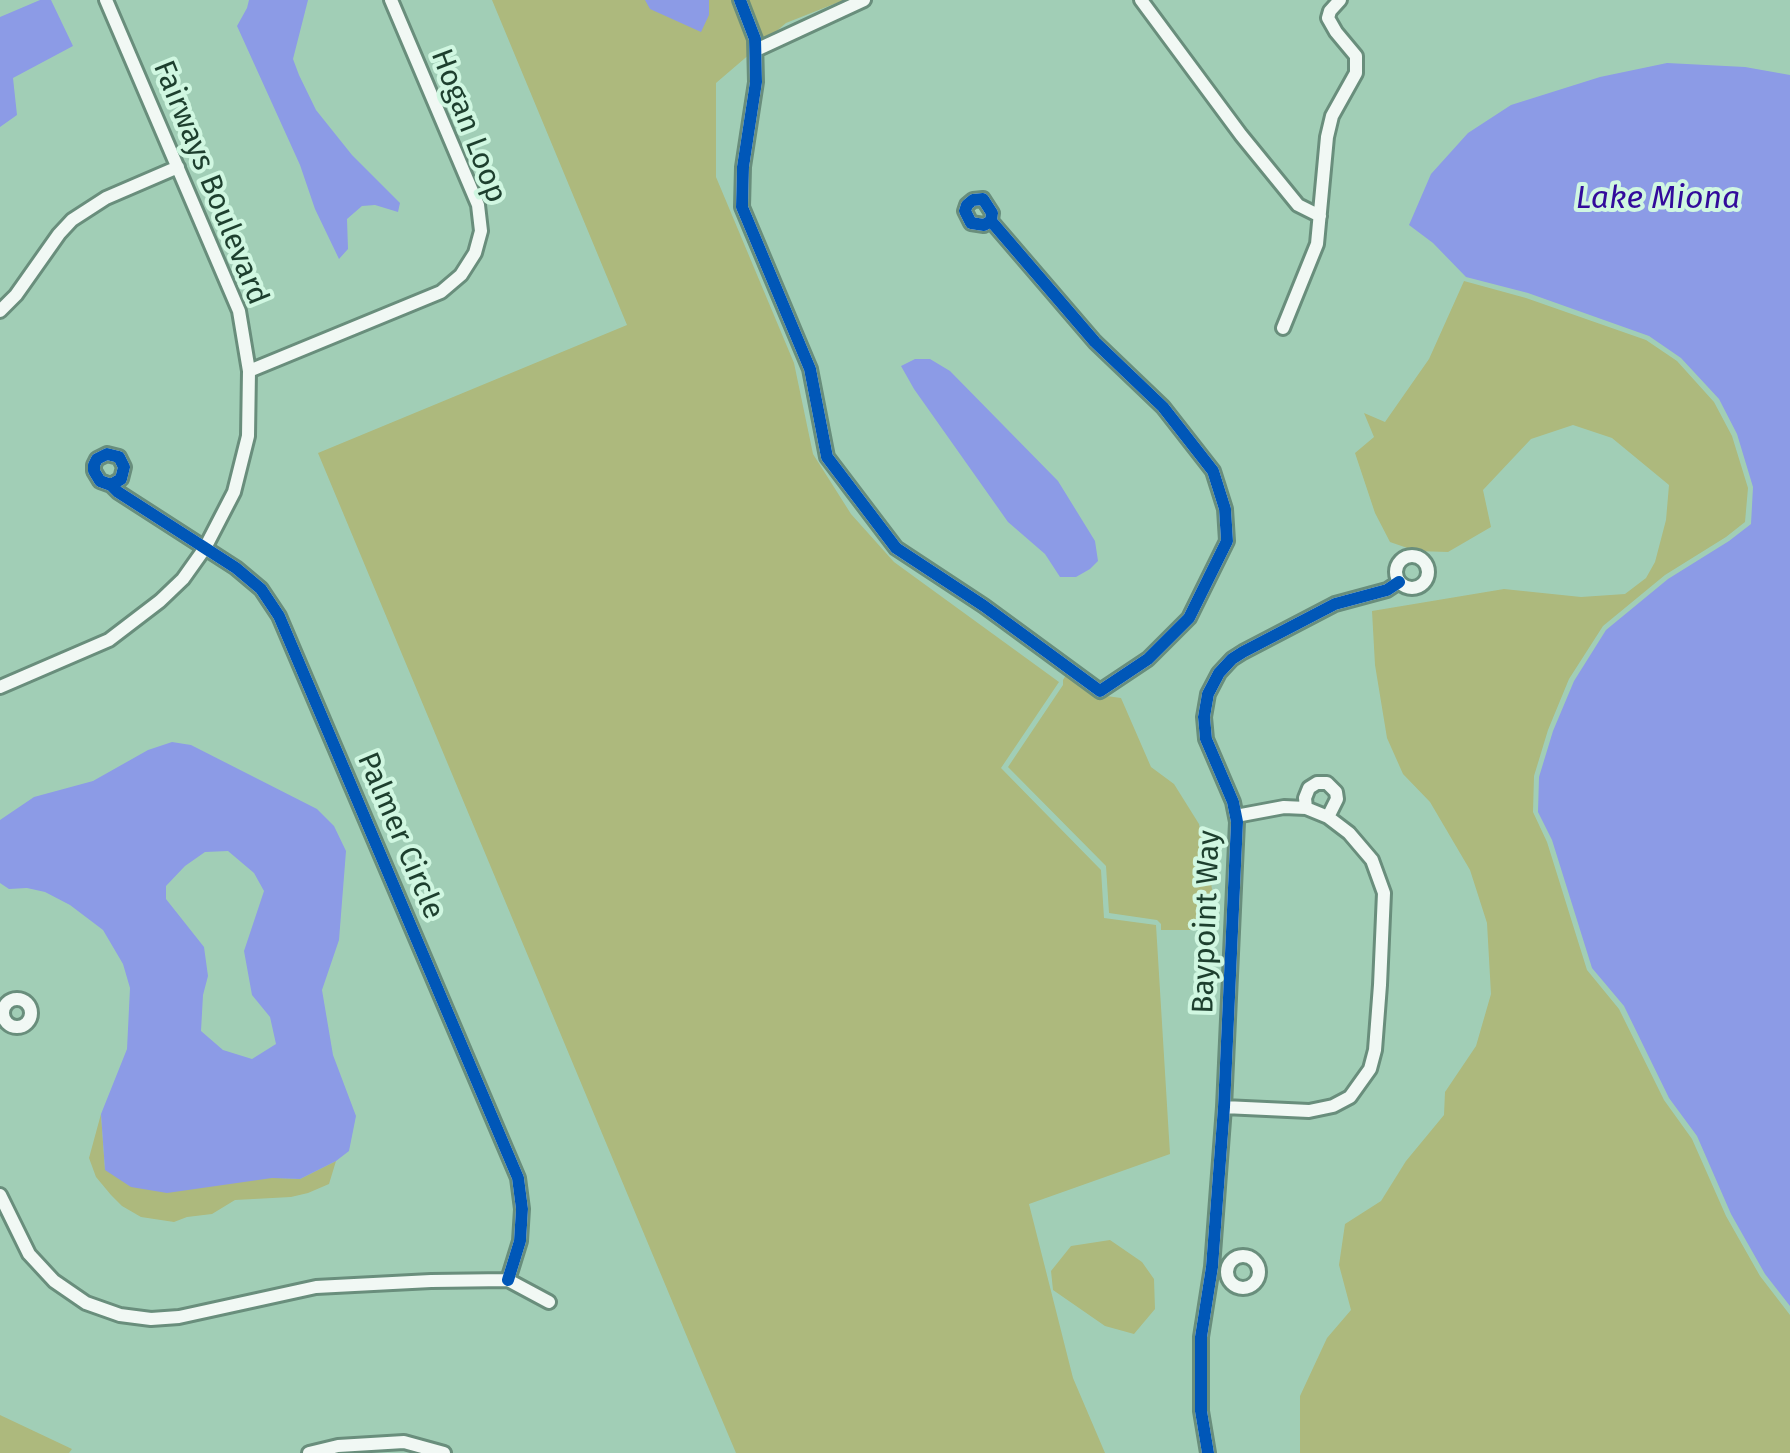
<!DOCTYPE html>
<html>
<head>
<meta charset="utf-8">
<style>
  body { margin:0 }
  canvas { display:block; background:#a1ceb6 }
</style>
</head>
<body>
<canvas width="1790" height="1453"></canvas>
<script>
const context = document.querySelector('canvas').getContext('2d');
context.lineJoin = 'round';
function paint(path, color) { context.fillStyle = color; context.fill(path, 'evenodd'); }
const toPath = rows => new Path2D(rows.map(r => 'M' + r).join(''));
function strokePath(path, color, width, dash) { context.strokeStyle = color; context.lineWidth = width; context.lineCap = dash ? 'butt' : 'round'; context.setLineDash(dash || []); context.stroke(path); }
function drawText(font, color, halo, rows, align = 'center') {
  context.font = font + ' "Fira Sans",sans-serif'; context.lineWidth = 8; context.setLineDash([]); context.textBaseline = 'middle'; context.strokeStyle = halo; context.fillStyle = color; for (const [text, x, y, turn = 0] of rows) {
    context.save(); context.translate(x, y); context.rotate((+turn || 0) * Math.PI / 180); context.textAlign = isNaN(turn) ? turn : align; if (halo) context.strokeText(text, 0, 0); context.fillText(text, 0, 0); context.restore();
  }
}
const green = toPath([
  [492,0,844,0,786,23,716,83,716,177,794,363,813,454,851,514,894,562,1059,682,1001,768,1101,870,1104,918,1156,925,1170,1154,1029,1204,1073,1378,1105,1453,736,1453,700,1368,318,453,627,325],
  [1464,281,1526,298,1646,340,1677,361,1714,402,1732,436,1748,488,1745,522,1726,537,1665,575,1603,626,1569,679,1548,730,1534,776,1533,812,1547,842,1587,970,1619,1009,1664,1100,1692,1139,1726,1216,1760,1276,1790,1315,1790,1453,1300,1453,1300,1396,1327,1338,1351,1310,1339,1265,1345,1224,1381,1201,1406,1161,1444,1115,1445,1092,1476,1046,1491,994,1487,923,1470,870,1430,802,1403,774,1387,738,1375,665,1372,611,1504,589,1581,597,1625,594,1646,578,1655,562,1666,520,1669,485,1612,438,1573,425,1531,439,1483,490,1491,527,1448,552,1416,551,1390,542,1375,513,1355,453,1374,437,1364,413,1385,422,1429,359],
  [1067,673,1099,695,1121,698,1151,767,1174,784,1199,824,1215,904,1213,930,1161,930,1161,924,1157,920,1109,913,1106,866,1008,767,1063,685,1063,680],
  [101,1114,105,1170,300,1179,336,1161,329,1184,308,1193,291,1197,235,1200,212,1214,187,1217,174,1222,141,1217,122,1206,111,1195,96,1177,89,1158],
  [1110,1240,1142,1262,1154,1279,1155,1309,1134,1334,1105,1326,1053,1290,1051,1271,1071,1246],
  [0,1415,72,1449,69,1453,0,1453]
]);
const water = toPath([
  [40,0,51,0,73,46,13,78,17,115,0,127,0,17],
  [249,0,308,0,293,59,299,75,316,110,352,155,400,203,398,212,375,205,362,206,347,219,348,249,339,259,315,209,300,165,237,26,247,8],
  [645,0,709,0,709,15,701,32,650,9],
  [1667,63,1745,67,1790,75,1790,1306,1765,1274,1731,1214,1697,1136,1669,1098,1624,1006,1592,968,1552,840,1538,812,1539,777,1553,731,1574,681,1606,630,1668,579,1729,541,1751,524,1753,487,1737,434,1719,399,1681,358,1649,336,1528,293,1466,277,1433,243,1409,225,1431,174,1468,133,1511,105,1600,77],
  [915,359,930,359,950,371,1058,481,1095,541,1098,561,1090,569,1076,577,1060,577,1045,554,1008,522,914,389,901,366],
  [172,742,191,745,317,809,334,826,346,851,339,940,322,990,333,1055,356,1116,349,1151,336,1161,300,1179,272,1178,167,1193,131,1187,105,1170,101,1114,127,1049,130,988,123,964,103,930,70,905,45,892,27,888,9,889,0,883,0,820,34,797,93,781,148,750],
  [228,851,254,873,264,891,244,951,252,995,270,1017,276,1044,252,1059,223,1050,201,1031,203,995,208,976,204,947,166,899,166,886,185,866,205,852]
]);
const minor = toPath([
  [740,0,755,39,756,82,743,167,742,207,810,369,827,457,896,548,984,606,1100,691,1148,659,1189,618,1227,541,1225,509,1213,471,1163,407,1095,342,991,221,992,213,983,199,973,200,967,205,965,211,971,223,984,225,991,221],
  [1141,0,1241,135,1298,205,1320,216],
  [756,50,864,0],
  [0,311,16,295,59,234,72,220,106,198,178,167],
  [1283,328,1317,244,1327,137,1332,116,1356,73,1356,56,1336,32,1328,18,1330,11,1340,0],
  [249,371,441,292,461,275,475,253,481,231,478,205,391,0],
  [111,485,121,479,124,467,119,457,107,454,97,459,94,465,94,471,100,481,111,485,118,492,236,568,261,589,279,616,518,1178,522,1209,520,1241,508,1280],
  '1396 572a16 16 0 1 1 32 0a16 16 0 1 1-32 0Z',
  [0,687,109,640,160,601,183,579,205,548,234,492,248,436,249,371,239,311,106,0],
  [1306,808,1305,798,1309,788,1317,783,1327,783,1336,792,1337,799,1328,817],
  '3 1013a14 14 0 1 1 28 0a14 14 0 1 1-28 0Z',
  [1224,1107,1309,1111,1333,1106,1350,1097,1370,1069,1375,1050,1380,985,1384,893,1372,860,1349,833,1328,817,1306,808,1284,807,1236,816],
  [0,1195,29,1254,54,1281,86,1303,120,1315,151,1319,179,1317,316,1287,431,1281,508,1280,549,1302],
  '1227 1272a16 16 0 1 1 32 0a16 16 0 1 1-32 0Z',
  [309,1453,338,1446,404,1442,444,1453],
  [1208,1453,1201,1411,1201,1337,1212,1267,1224,1107,1237,822,1233,802,1206,739,1204,717,1208,694,1219,673,1232,659,1243,652,1335,604,1387,590,1399,582]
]);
const cycleway = toPath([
  [740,0,755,39,756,82,743,167,742,207,810,369,827,457,896,548,984,606,1100,691,1148,659,1189,618,1227,541,1225,509,1213,471,1163,407,1095,342,991,221,992,213,983,199,973,200,967,205,965,211,971,223,984,225,991,221],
  [111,485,121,479,124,467,119,457,107,454,97,459,94,465,94,471,100,481,111,485,118,492,236,568,261,589,279,616,518,1178,522,1209,520,1241,508,1280],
  [1208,1453,1201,1411,1201,1337,1212,1267,1224,1107,1237,822,1233,802,1206,739,1204,717,1208,694,1219,673,1232,659,1243,652,1335,604,1387,590,1399,582]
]);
const streetNames = [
  ["Hogan Loop",468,126,69],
  ["Fairways Boulevard",210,183,68],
  ["Palmer Circle",400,836,67],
  ["Baypoint Way",1207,922,-88]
];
const waterNames = [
  ["Lake Miona",1658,199]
];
paint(green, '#adb97d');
paint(water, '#8c9be6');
strokePath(minor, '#698e7c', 18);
strokePath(minor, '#f1f8f4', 12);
strokePath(cycleway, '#0057b8', 12);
drawText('30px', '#1d3f2e', '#d0f7e1', streetNames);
drawText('italic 32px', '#320b9b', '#d0f7e1', waterNames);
</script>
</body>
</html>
